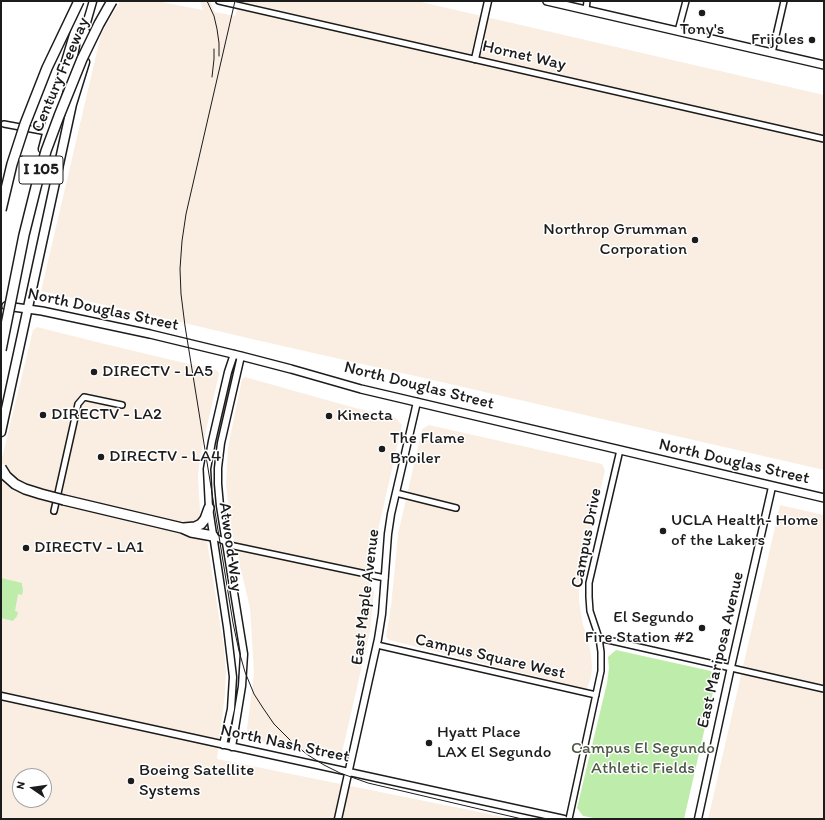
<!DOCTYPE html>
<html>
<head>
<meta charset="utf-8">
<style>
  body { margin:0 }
  #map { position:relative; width:825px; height:820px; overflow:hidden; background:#fff; font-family:Itim,sans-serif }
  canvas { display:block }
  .frame { position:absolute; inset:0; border:2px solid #1c1c1c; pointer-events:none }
  .north { position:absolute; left:12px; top:768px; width:40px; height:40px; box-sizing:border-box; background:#fff; border:1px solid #a4a4a4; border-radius:50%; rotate:283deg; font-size:11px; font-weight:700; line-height:16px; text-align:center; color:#1c1c1c }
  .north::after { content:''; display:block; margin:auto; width:14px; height:18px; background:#1c1c1c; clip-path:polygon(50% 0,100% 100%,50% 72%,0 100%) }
</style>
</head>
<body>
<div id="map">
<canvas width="825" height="820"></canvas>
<div class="frame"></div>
<div class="north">N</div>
</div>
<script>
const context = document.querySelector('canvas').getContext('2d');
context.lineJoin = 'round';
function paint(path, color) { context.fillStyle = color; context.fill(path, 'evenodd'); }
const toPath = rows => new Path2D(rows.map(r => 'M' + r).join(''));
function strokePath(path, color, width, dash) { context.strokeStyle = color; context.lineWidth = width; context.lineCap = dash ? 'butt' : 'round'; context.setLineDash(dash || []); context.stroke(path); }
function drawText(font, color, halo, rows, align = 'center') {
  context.font = font + ' Itim,sans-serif'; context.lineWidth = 3; context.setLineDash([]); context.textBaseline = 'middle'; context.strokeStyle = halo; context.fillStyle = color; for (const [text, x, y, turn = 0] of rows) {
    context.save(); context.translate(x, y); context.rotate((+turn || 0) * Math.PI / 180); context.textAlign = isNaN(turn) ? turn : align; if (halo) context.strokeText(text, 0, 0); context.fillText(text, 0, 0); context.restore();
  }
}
const built = toPath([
  [120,1,157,1,203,10,200,1,210,1,215,12,235,16,240,1,417,1,824,95,824,470,415,376,256,340,159,317,41,291,101,34],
  [37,327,105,344,218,371,219,374,200,457,198,476,200,512,207,541,224,648,226,671,225,694,217,759,514,819,1,819,1,462,33,330],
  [20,776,44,776,44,800,20,800],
  [245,377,348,406,396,418,402,425,379,526,374,563,371,566,371,587,374,592,370,631,341,757,339,758,248,739,247,729,254,673,250,608,230,524,226,484,228,447,242,379],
  [429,425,602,464,605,470,581,575,579,585,579,601,583,625,588,638,591,655,592,667,591,677,587,689,389,640,386,637,391,606,398,534,422,429],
  [780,505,824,515,824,819,708,819]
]);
const green = toPath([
  [1,578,22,583,22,585,23,590,22,595,18,594,15,611,18,612,17,616,13,621,1,618],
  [616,650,711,671,716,679,684,819,599,819,583,816,577,808,607,683,609,668,608,657]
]);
const minor = toPath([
  [219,1,824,139],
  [586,10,587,1],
  [678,31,686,1],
  [772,53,784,1],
  [4,124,47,132],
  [396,493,456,508],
  [54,511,78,404,84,397,122,405],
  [213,536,234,546,385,578],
  [599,638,824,689],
  [377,645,596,695],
  [569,819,601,671,601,652,599,638,590,611,589,597,589,583,620,450]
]);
const tertiary = toPath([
  [475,59,488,1],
  [1,696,564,819],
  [223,745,231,709,233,677,227,627,209,508,207,469,212,441,228,372,234,354],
  [232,747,242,686,244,654,220,506,218,484,218,468,221,443,241,356],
  [338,819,378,639,382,614,388,534,391,514,417,402],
  [698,819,731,667,772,487]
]);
const secondary = toPath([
  [547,1,824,65],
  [6,306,42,311,150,334,241,356,291,369,361,389,824,498]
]);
const primary = toPath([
  [94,29,102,1],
  [67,89,75,45],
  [43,149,65,65,84,1],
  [1,432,72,104,85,62]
]);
const motorway = toPath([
  [64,500,182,528,191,532,213,536],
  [184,528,195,527,201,524,205,519,209,508]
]);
const tram = toPath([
  [207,1,214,16,217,29,219,43,219,56],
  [235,1,186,214,182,241,180,269,181,294,185,326,233,623,239,651,245,672,254,694,263,708,274,724,294,744,308,755,324,765,340,773,368,783,522,819],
  [212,77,214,59,214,49]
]);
const motorwayBridge = toPath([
  [1,210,12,164,25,124,47,68,79,1],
  [1,350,24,235,36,187,46,151,59,116,82,59,99,24,112,1],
  [1,468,6,476,15,484,25,489,41,494,64,500]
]);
const markers = [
  [702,13,4,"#1c1c1c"],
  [812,40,4,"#1c1c1c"],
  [695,240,4,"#1c1c1c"],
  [94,372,4,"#1c1c1c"],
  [43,415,4,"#1c1c1c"],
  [329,416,4,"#1c1c1c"],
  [382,449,4,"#1c1c1c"],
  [101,457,4,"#1c1c1c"],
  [663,531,4,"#1c1c1c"],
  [26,548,4,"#1c1c1c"],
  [702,628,4,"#1c1c1c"],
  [429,743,4,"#1c1c1c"],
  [131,781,4,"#1c1c1c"]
];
const shields = [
  [41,170,44]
];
const shieldNames = [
  ["I 105",41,170]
];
const poiNames = [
  ["Tony's",702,30,"center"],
  ["Frijoles",804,40,"right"],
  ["Northrop Grumman",687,230,"right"],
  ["Corporation",687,250,"right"],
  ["DIRECTV - LA5",102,372],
  ["DIRECTV - LA2",51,415],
  ["Kinecta",337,416],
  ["The Flame",390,439],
  ["Broiler",390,459],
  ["DIRECTV - LA4",109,457],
  ["UCLA Health- Home",671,521],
  ["of the Lakers",671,541],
  ["DIRECTV - LA1",34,548],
  ["El Segundo",694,618,"right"],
  ["Fire Station #2",694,638,"right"],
  ["Hyatt Place",437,733],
  ["LAX El Segundo",437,753],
  ["Boeing Satellite",139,771],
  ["Systems",139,791]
];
const streetNames = [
  ["Hornet Way",524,56,13],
  ["Century Freeway",61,75,-67],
  ["North Douglas Street",103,310,12],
  ["North Douglas Street",419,386,14],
  ["North Douglas Street",734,462,13],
  ["Campus Drive",587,538,-79],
  ["Atwood Way",230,547,82],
  ["East Maple Avenue",366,597,-83],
  ["East Mariposa Avenue",721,650,-77],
  ["Campus Square West",490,657,13],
  ["North Nash Street",285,744,12]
];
const parkNames = [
  ["Campus El Segundo",643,749],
  ["Athletic Fields",643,769]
];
paint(built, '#faeee2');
paint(green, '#beecaa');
strokePath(minor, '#1c1c1c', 8);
strokePath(tertiary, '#1c1c1c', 9);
strokePath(secondary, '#1c1c1c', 10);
strokePath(primary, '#1c1c1c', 11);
strokePath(motorway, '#1c1c1c', 12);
strokePath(minor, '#fff', 5);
strokePath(tertiary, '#fff', 6);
strokePath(secondary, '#fff', 7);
strokePath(primary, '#fff', 8);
strokePath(motorway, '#fff', 9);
strokePath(tram, '#1c1c1c', 1);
strokePath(motorwayBridge, '#1c1c1c', 12, []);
strokePath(motorwayBridge, '#fff', 9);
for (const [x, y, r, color] of markers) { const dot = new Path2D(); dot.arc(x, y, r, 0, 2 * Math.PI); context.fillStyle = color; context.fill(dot); strokePath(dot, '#fff', 1.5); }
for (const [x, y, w] of shields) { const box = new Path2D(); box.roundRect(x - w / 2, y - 14, w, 28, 3); context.fillStyle = '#fff'; context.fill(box); strokePath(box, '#1c1c1c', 1); }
drawText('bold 16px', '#1c1c1c', null, shieldNames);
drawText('17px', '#1c1c1c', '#fff', poiNames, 'left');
drawText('17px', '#1c1c1c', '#fff', streetNames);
drawText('17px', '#4d5a47', '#fff', parkNames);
</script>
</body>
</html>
